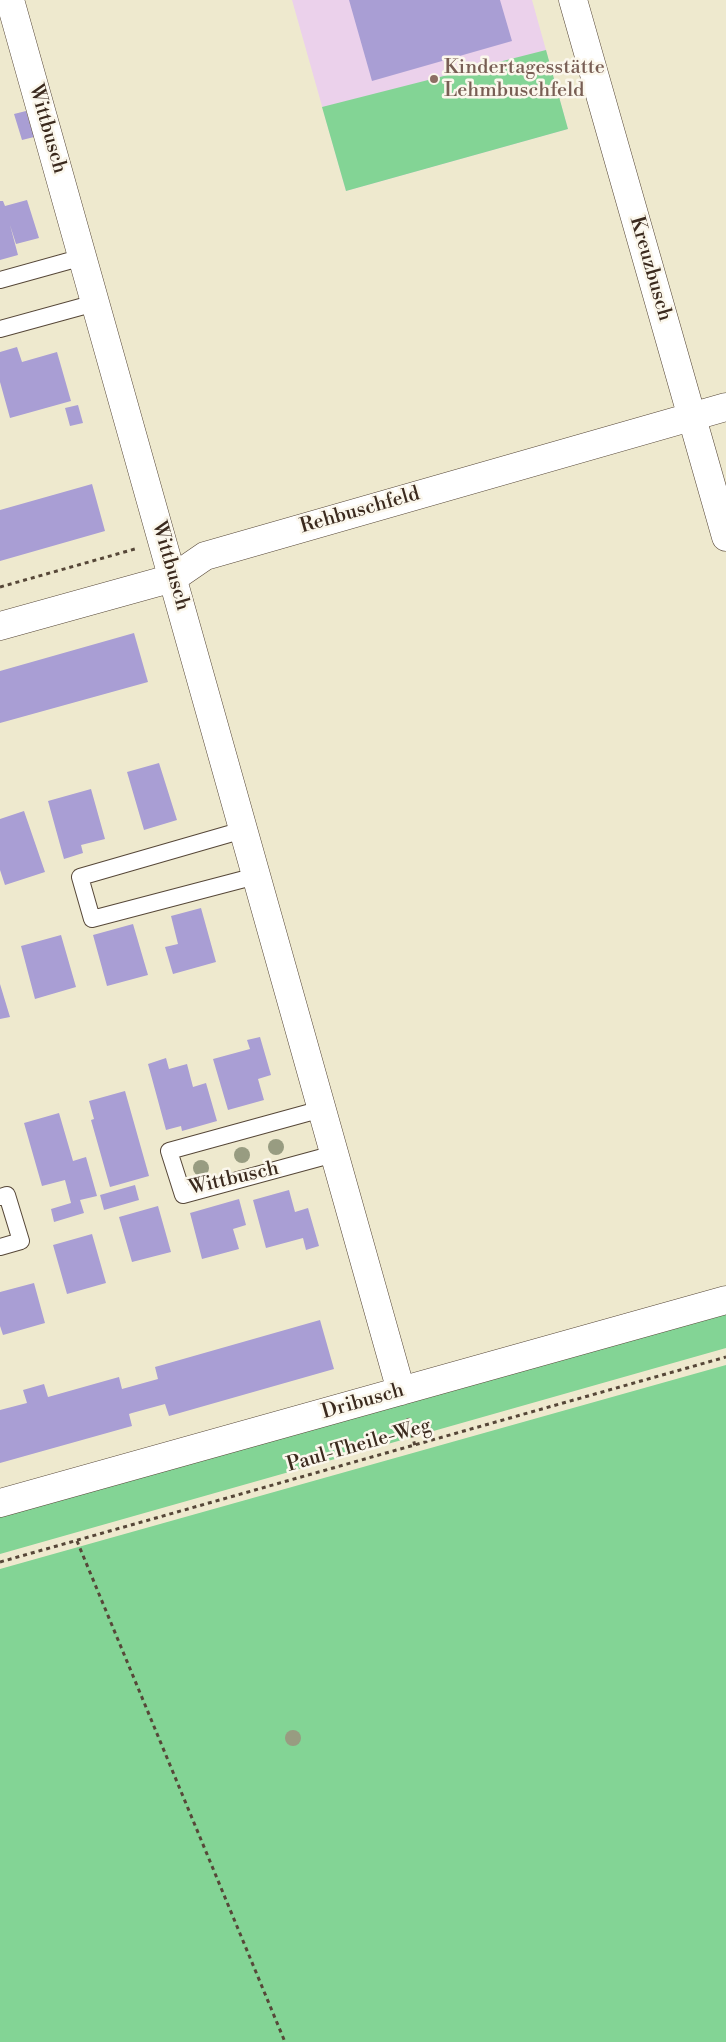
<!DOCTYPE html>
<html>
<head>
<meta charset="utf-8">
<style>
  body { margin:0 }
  canvas { display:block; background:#eee9ce }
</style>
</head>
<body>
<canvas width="726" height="2042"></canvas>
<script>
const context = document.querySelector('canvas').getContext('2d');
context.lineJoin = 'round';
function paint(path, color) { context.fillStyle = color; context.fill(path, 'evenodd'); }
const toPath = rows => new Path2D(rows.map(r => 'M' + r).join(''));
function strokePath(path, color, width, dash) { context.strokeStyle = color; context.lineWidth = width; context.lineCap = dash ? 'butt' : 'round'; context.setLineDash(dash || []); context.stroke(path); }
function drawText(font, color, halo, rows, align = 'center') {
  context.font = font + ' "Libre Bodoni",serif'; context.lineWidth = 5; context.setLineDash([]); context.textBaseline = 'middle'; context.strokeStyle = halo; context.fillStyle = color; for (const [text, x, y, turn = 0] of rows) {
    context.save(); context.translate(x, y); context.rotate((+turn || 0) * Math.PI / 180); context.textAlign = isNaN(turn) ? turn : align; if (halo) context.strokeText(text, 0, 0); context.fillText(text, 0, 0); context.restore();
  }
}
const built = toPath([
  [292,0,532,0,568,129,346,191]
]);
const green = toPath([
  [546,50,568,129,346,191,322,107],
  [726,1314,726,1348,0,1554,0,1517],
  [726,1365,726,2042,0,2042,0,1569]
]);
const building = toPath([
  [349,0,500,0,512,41,372,81],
  [26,111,34,137,22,140,14,114],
  [27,200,39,238,16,244,10,225,18,255,0,260,0,201,3,201,5,206],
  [17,347,22,362,57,352,71,401,10,418,0,382,0,352],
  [78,405,83,423,70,426,65,408],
  [92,484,105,531,0,561,0,510],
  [134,633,148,682,0,723,0,671],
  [159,763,177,820,144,830,127,772],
  [91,789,105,839,81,845,83,853,64,859,48,801],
  [24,811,45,872,5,885,0,870,0,819],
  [201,908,216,962,173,974,165,947,178,944,171,916],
  [133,924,148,975,107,986,93,935],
  [61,935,76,987,35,999,21,946],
  [0,984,10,1017,0,1019],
  [260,1037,271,1075,258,1079,264,1100,228,1110,213,1059,250,1049,247,1040],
  [166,1058,169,1069,187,1064,193,1087,206,1083,217,1121,182,1131,181,1126,166,1130,148,1064],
  [125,1091,149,1176,110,1187,91,1120,94,1119,89,1101],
  [59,1113,73,1161,86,1157,97,1196,80,1200,84,1213,54,1222,51,1209,71,1203,65,1180,42,1186,24,1123],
  [135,1185,139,1200,104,1210,100,1195],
  [289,1190,295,1212,308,1208,319,1246,306,1250,303,1238,266,1248,253,1200],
  [239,1199,246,1225,233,1229,239,1249,202,1259,190,1213],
  [158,1206,171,1252,132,1262,119,1217],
  [92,1234,106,1283,67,1294,53,1245],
  [34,1283,45,1323,3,1335,0,1326,0,1292],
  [320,1320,334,1369,169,1416,165,1404,132,1413,129,1414,132,1426,0,1463,0,1410,27,1403,23,1390,44,1384,48,1397,119,1377,122,1389,158,1379,155,1367]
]);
const path = toPath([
  [0,587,135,549],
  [408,1418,415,1446],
  [77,1541,285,2042],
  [0,1562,726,1357]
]);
const service = toPath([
  [0,280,83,257],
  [0,329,95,303],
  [243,830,80,877,92,919,256,876],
  [322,1109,169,1151,183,1195,334,1154],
  [0,1197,7,1195,21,1241,0,1247]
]);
const minor = toPath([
  [10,0,401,1391],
  [573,0,726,537],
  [0,626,173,578,205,556,726,407],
  [0,1503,726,1300]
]);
const trees = [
  [276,1147],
  [242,1155],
  [201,1168],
  [293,1738]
];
const markers = [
  [434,79,5,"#8d6e63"]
];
const educationNames = [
  ["Kindertagesstätte",444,68],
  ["Lehmbuschfeld",444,91]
];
const streetNames = [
  ["Wittbusch",47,129,74],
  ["Kreuzbusch",650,269,74],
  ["Rehbuschfeld",360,511,-16],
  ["Wittbusch",170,566,74],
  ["Wittbusch",234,1179,-13],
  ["Dribusch",363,1402,-16],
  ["Paul-Theile-Weg",359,1446,-16]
];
paint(built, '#ebd1eb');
paint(green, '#83d495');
paint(building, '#a99ed4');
strokePath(service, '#564738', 18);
strokePath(minor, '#564738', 29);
strokePath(path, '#564738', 3, [4, 4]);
strokePath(service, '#fff', 16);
strokePath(minor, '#fff', 28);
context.fillStyle = '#989c81';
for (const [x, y] of trees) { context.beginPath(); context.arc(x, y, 8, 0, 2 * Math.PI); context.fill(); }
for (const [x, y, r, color] of markers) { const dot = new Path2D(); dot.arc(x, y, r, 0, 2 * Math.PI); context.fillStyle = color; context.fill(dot); strokePath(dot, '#fbf7ec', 2); }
drawText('20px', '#785e54', '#fbf7ec', educationNames, 'left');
drawText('20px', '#3b2a1e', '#fbf7ec', streetNames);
</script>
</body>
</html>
